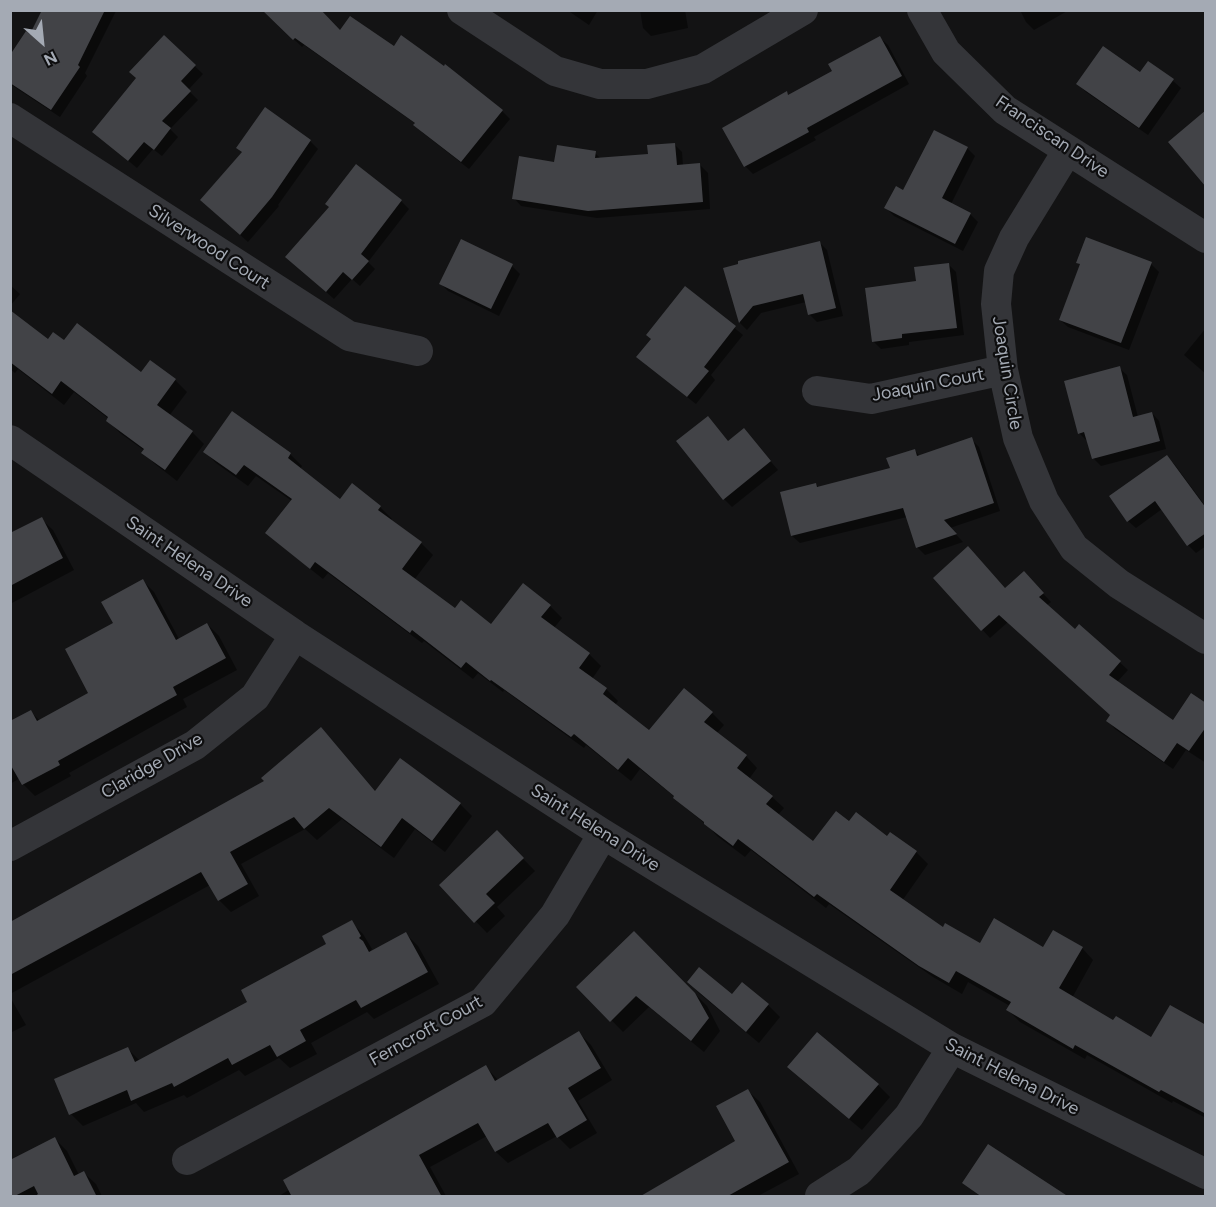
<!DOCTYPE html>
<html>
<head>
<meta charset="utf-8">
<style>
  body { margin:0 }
  #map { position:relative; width:1216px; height:1207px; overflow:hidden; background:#131314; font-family:Figtree,sans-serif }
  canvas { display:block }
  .frame { position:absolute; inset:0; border:12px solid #a4aab4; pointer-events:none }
  .north { position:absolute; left:12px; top:12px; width:60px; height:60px; -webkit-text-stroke:4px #0e0e0f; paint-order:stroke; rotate:153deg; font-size:16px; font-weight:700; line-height:24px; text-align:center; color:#a4aab4 }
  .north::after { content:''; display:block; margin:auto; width:21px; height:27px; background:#a4aab4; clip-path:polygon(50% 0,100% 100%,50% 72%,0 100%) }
</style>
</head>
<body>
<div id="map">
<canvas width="1216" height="1207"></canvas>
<div class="frame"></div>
<div class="north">N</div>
</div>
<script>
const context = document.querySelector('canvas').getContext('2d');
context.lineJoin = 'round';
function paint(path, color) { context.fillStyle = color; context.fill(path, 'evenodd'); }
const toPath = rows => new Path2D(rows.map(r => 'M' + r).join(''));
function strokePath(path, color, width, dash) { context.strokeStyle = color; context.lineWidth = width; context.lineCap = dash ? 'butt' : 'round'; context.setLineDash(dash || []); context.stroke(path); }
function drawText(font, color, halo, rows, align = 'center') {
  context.font = font + ' Figtree,sans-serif'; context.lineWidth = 4.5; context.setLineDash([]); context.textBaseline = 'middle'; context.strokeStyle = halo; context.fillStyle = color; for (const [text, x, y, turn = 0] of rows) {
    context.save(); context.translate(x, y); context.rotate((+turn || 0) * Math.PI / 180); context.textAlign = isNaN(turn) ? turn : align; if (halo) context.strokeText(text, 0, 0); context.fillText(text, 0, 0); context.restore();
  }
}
const shadow = toPath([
  [43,10,116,11,85,73,87,76,60,117,10,84,10,67,31,36],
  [264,10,394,48,502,111,510,119,469,169,423,133,416,124,304,45,302,47],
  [567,10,598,10,589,25],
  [640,10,685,10,688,28,651,36,643,28],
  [1020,10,1069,10,1034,30,1026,22],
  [164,37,203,74,188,90,198,100,170,129,178,137,162,156,153,149,137,168,94,132,138,78],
  [880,38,888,45,909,84,814,137,816,140,753,174,745,166,724,128,786,93,789,96,834,71],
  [1148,63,1173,81,1181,88,1148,135,1086,92,1078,84,1141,74],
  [265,109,310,141,318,149,278,205,279,206,248,242,209,207,243,153],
  [674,144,682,152,683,166,700,165,708,173,710,209,597,218,521,206,514,198,555,163,595,153,601,159,650,156],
  [967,148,975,156,951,204,970,214,978,222,963,251,894,216,886,208,904,192],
  [356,166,401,201,409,209,368,262,375,269,360,286,352,279,334,299,295,264],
  [462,241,512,266,520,274,499,316,448,291,440,283],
  [819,242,827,250,843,316,817,322,809,314,806,302,761,313,747,330,740,323,725,269],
  [1078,262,1151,264,1159,272,1129,350,1068,327,1060,320,1081,265],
  [948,264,956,272,964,335,909,342,909,345,881,349,873,341,918,283],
  [10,285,20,294,10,306],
  [686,288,743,335,711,375,715,380,696,404,646,365,638,357,652,339],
  [10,311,48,341,64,342,141,375,150,362,175,380,187,392,169,416,192,432,204,444,177,481,155,464,143,452,145,451,120,433,108,421,109,419,74,392,64,405,18,369,15,373,10,369],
  [1206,328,1206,374,1184,355],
  [1119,368,1127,375,1138,417,1152,413,1159,421,1166,449,1101,466,1093,458,1087,441,1079,433],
  [744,430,778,470,732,507,724,499,729,443],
  [971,439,979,447,1000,511,950,528,963,542,925,555,917,547,907,517,800,543,792,536,816,484,819,488,892,469,914,450,920,456],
  [204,451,290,454,302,466,300,469,340,501,352,485,380,507,392,519,390,521,421,543,433,555,414,580,455,610,491,626,550,606,562,618,554,628,589,654,601,666,592,679,606,689,618,701,615,705,649,733,712,713,724,725,717,733,746,756,757,768,749,779,772,797,784,808,778,815,813,843,849,823,887,838,890,834,916,852,928,864,902,901,943,929,980,945,1044,949,1082,948,1093,960,1072,998,1114,1022,1152,1039,1206,1047,1206,1118,1173,1101,1172,1103,1087,1055,1085,1059,1020,1022,1008,1010,1010,1006,968,982,962,994,933,977,829,904,826,908,751,850,745,857,717,836,708,826,687,809,675,797,640,769,631,781,586,745,584,748,504,690,503,692,478,673,473,679,424,641,422,643,328,573,323,579,279,544,267,533,292,501,256,476,248,486,216,463],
  [1167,457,1175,465,1206,507,1206,546,1196,553,1188,545,1162,509,1136,528,1128,521],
  [41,519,53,530,74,570,10,604,10,535],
  [935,578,1005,589,1031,581,1051,602,1046,606,1075,631,1080,626,1128,670,1117,682,1173,722,1206,704,1206,763,1186,750,1173,769,1115,729,1108,721,1112,715,1008,622,990,638],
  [143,581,154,592,179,639,207,624,219,636,237,670,183,699,187,707,69,773,71,776,35,796,23,784,20,778,10,784,10,723,31,712,40,721,90,693,115,623],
  [321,729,333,741,376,792,460,804,472,816,445,852,415,829,394,858,342,819,317,840,305,829,241,864,259,896,231,912,219,900,210,885,10,994,10,925,266,782],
  [497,832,535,871,497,907,505,916,487,933,441,885],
  [351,922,363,934,372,949,367,955,406,934,418,946,439,984,374,1019,367,1012,311,1043,317,1054,290,1068,279,1058,245,1076,239,1070,187,1098,184,1095,144,1112,136,1103,83,1126,71,1114,56,1080,128,1049,140,1061,249,1002,328,944],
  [634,933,707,1006,720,1031,704,1052,649,1007,623,1032,579,987],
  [689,982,732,996,742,984,768,1005,780,1017,759,1043,700,994],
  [10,997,26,1025,10,1033],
  [579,1033,591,1045,612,1080,578,1101,597,1133,570,1149,557,1136,508,1163,496,1152,487,1136,430,1167,446,1196,279,1196,486,1067,499,1081],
  [801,1079,878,1085,890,1097,862,1130],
  [748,1091,760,1102,799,1174,758,1196,641,1196,737,1141],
  [55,1139,67,1151,79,1175,84,1173,96,1184,102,1196,12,1196]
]);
const building = toPath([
  [42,10,105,10,78,65,80,67,51,110,10,83,10,55,26,31,30,34],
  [262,10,321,10,340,30,350,16,394,46,401,35,444,66,445,64,503,110,461,162,413,125,415,123,295,38,293,40],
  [164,35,196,65,181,81,191,91,162,121,171,128,154,150,144,142,128,161,92,132,136,78,129,72],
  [880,36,902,76,807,128,809,132,744,167,722,128,787,91,788,95,832,71,828,64],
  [1103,46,1140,72,1148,61,1174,79,1139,128,1076,84],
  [265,107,311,140,272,197,240,235,200,200,242,152,236,148],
  [1206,110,1206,187,1168,142],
  [934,130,968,147,942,198,971,213,955,244,884,208,896,186,903,190],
  [675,143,677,165,700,163,703,202,588,211,512,199,519,156,554,162,557,145,596,151,595,158,648,154,647,145],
  [356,164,402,200,361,254,369,261,352,280,343,272,326,292,285,257,329,207,325,204],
  [1086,237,1152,262,1121,343,1059,320,1080,264,1076,263],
  [461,239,513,264,491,309,439,284],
  [820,241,836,308,808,315,803,294,753,306,739,323,723,268,738,264,738,261],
  [949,263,957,328,902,334,902,338,872,342,865,288,916,281,914,267],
  [685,286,736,326,704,367,709,371,687,397,636,357,651,339,646,335],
  [10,310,48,339,53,332,64,340,77,323,141,372,150,360,176,379,157,405,193,431,165,470,141,453,144,449,106,421,108,417,61,381,52,394,10,362],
  [1120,366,1133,417,1152,412,1160,441,1092,459,1084,432,1078,434,1064,381],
  [232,411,291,453,288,458,340,499,352,483,381,506,378,510,422,542,402,569,455,608,461,600,491,624,523,583,551,605,541,617,590,653,579,668,607,688,603,694,649,730,684,688,713,712,704,722,747,755,737,768,773,796,766,804,813,841,836,811,849,821,856,812,887,836,890,832,917,851,890,890,943,927,945,923,980,943,994,918,1043,947,1053,930,1083,947,1059,988,1113,1020,1116,1016,1151,1037,1170,1005,1206,1025,1206,1114,1161,1090,1159,1092,1075,1045,1073,1049,1006,1010,1011,1002,956,971,949,983,919,966,817,894,814,897,738,839,733,846,704,824,704,822,673,798,674,796,628,758,618,770,574,734,571,737,491,680,490,681,466,662,461,668,412,630,410,633,315,562,310,569,265,533,292,499,244,465,236,475,203,452],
  [708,416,728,441,744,428,771,461,723,500,676,441],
  [972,437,994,503,944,520,957,534,916,548,903,508,791,536,780,492,816,483,817,487,890,468,886,458,915,449,917,456],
  [1167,455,1206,508,1206,533,1187,546,1155,501,1127,522,1109,496],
  [42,517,63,558,10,586,10,533],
  [968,546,1005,588,1024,571,1044,593,1039,597,1075,629,1079,624,1121,661,1109,675,1173,720,1191,693,1206,703,1206,727,1189,751,1177,743,1164,762,1106,721,1110,715,999,615,981,631,933,578],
  [143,579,176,640,207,623,226,658,173,687,177,695,58,761,60,765,22,785,10,764,10,721,31,710,37,721,88,693,65,649,113,623,101,602],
  [321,727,375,791,400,758,461,803,432,841,402,818,381,847,329,808,304,829,294,817,230,852,248,884,218,901,201,872,10,975,10,922,264,781,261,778],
  [497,830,524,858,486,894,495,903,474,923,439,885],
  [352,920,361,936,359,938,363,941,369,952,406,932,428,972,361,1008,356,1000,300,1030,306,1041,277,1057,270,1045,232,1065,228,1058,174,1087,172,1083,131,1101,127,1090,69,1115,54,1079,128,1047,135,1062,247,1002,241,990,326,944,322,936],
  [634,931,695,993,709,1018,691,1041,636,996,610,1022,576,987],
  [699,967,732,994,742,982,769,1004,746,1032,687,982],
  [579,1031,601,1068,568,1088,587,1120,557,1138,548,1123,495,1152,478,1123,419,1155,442,1197,292,1197,283,1180,486,1065,495,1081],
  [817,1032,879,1084,849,1119,787,1067],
  [748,1089,789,1162,726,1197,639,1197,735,1141,716,1106],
  [55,1137,74,1176,84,1171,97,1197,34,1197,38,1194,34,1186,13,1197,10,1197,10,1160],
  [988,1144,1069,1197,982,1197,962,1183]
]);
const street = toPath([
  [462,10,555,71,600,84,647,84,703,69,803,10],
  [922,10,946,52,1005,110,1206,238],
  [10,118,349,336,418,351],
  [1068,150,1014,238,999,271,996,304,1003,370,1018,438,1044,501,1074,548,1119,584,1206,639],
  [817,391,871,399,1003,370],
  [10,440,295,635,603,834,952,1048,1206,1174],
  [10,846,195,745,255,697,295,635],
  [187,1160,483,1002,555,915,603,834],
  [820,1196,859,1171,909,1116,952,1048]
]);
const streetNames = [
  ["Franciscan Drive",1052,137,34],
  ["Silverwood Court",209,247,33],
  ["Joaquin Circle",1007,373,81],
  ["Joaquin Court",928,385,-11],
  ["Saint Helena Drive",189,562,34],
  ["Claridge Drive",152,766,-30],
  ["Saint Helena Drive",595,828,32],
  ["Ferncroft Court",426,1031,-29],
  ["Saint Helena Drive",1012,1077,27]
];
paint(shadow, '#0007');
paint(building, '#424347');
strokePath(street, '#343539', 30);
drawText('18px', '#a4aab4', '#0e0e0f', streetNames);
</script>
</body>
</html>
